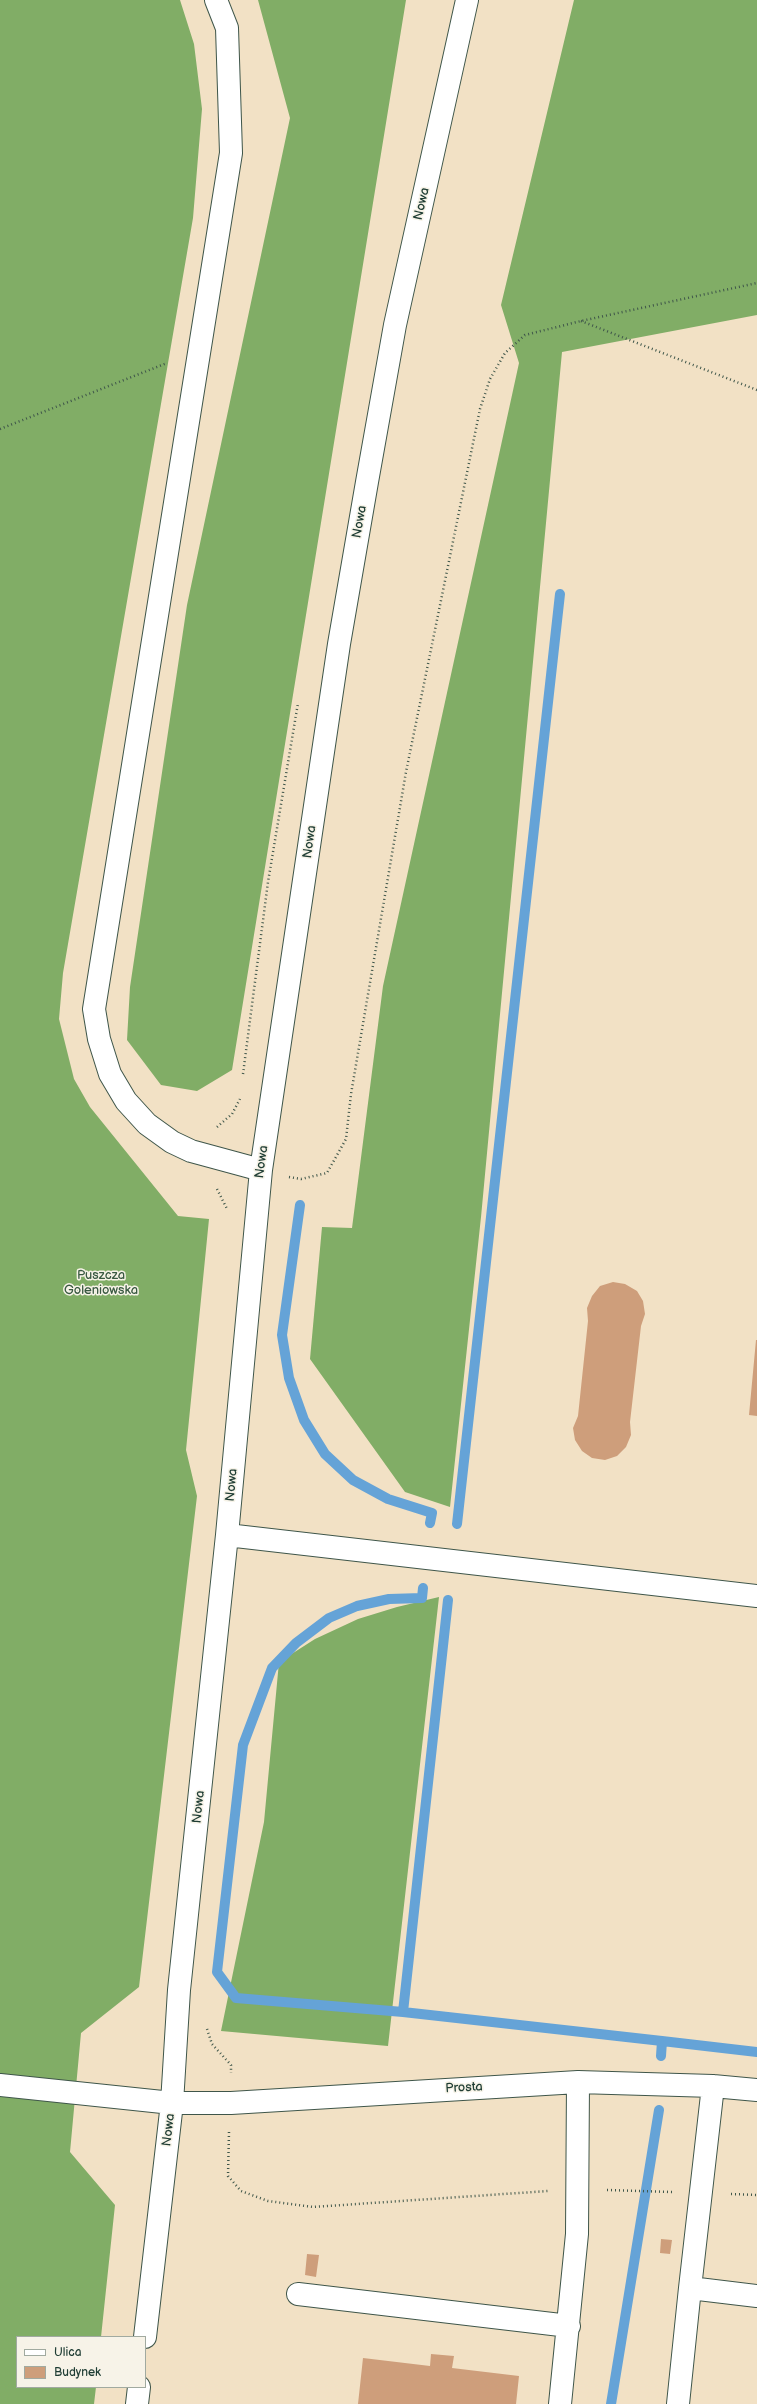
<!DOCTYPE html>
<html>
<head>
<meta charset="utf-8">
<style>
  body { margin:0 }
  #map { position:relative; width:757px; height:2404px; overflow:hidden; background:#f2e1c5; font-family:"Balsamiq Sans",sans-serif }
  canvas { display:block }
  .legend { position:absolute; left:16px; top:2336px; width:130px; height:52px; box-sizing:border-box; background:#f7f3e8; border:1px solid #a1aaa0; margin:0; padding:5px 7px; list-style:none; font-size:12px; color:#1f3d34 }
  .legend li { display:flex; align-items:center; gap:8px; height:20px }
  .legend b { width:20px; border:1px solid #a1aaa0 }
</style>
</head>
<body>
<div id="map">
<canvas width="757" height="2404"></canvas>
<ul class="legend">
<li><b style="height:5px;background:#fff"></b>Ulica</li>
<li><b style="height:11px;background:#ce9e7b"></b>Budynek</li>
</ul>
</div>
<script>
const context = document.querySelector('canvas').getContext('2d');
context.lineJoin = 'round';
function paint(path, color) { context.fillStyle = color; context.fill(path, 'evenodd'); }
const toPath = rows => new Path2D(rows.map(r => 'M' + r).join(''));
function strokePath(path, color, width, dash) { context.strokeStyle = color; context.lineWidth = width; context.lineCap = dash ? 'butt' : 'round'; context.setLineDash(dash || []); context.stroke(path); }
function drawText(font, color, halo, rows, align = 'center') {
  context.font = font + ' "Balsamiq Sans",sans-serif'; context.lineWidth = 3; context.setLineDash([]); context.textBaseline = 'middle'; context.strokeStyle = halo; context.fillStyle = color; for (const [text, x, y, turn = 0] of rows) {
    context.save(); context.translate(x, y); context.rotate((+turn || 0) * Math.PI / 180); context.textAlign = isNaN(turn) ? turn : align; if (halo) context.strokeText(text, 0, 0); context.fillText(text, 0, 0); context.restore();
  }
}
const forest = toPath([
  [0,0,180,0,194,44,202,109,193,218,63,973,59,1019,74,1079,90,1107,178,1216,209,1219,186,1450,197,1496,139,1987,81,2033,70,2152,115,2205,101,2337,17,2337,17,2387,96,2387,94,2404,0,2404],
  [258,0,406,0,232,1070,197,1091,161,1085,127,1040,130,987,187,605,290,118],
  [574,0,757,0,757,315,562,352,481,1217,450,1507,405,1492,310,1359,322,1227,352,1228,383,986,519,363,501,305],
  [439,1597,388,2046,221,2031,264,1822,279,1662,315,1639,358,1619,397,1607]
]);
const stream = toPath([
  [300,1205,282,1335,289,1378,304,1420,325,1454,353,1480,388,1499,432,1513,430,1523],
  [457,1524,560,594],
  [423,1588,422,1598,389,1599,357,1606,329,1618,296,1643,272,1668,243,1745,217,1972,236,1998,403,2012,662,2041,661,2056],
  [403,2012,448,1600],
  [662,2041,757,2052],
  [611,2404,659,2110]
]);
const building = toPath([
  [613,1282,625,1284,637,1291,643,1301,645,1314,641,1326,630,1422,631,1435,626,1447,617,1456,605,1460,592,1458,582,1451,575,1440,573,1428,578,1416,588,1321,587,1308,592,1296,600,1286],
  [756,1340,757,1340,757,1416,749,1415],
  [661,2239,672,2240,670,2254,660,2253],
  [307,2254,319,2255,316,2277,305,2275],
  [431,2354,454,2356,452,2368,519,2376,516,2404,358,2404,363,2358,430,2366]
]);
const path = toPath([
  [581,321,757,390],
  [0,429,167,363],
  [243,1074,268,882,298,703],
  [217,1127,232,1114,240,1099],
  [289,1177,301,1179,327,1173,346,1139,351,1094,406,772,480,409,490,379,505,353,525,335,581,321,757,283],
  [217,1189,227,1209],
  [207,2029,212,2044,231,2065,231,2073],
  [229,2132,228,2176,241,2191,268,2201,313,2207,548,2191],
  [607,2190,672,2192],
  [731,2194,757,2195]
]);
const minor = toPath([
  [216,0,227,28,231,153,94,1009,99,1039,110,1074,126,1101,147,1124,172,1142,191,1151,261,1170],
  [227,1535,757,1596],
  [0,2085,172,2103,231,2103,578,2082,713,2086,757,2090],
  [713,2086,690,2288,757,2296],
  [298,2294,569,2326],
  [145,2337,172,2103,179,1990,227,1535,261,1170,339,644,367,482,395,325,467,0],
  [137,2404,139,2387],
  [560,2404,577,2234,578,2082],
  [678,2404,690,2288]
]);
const streetNames = [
  ["Nowa",422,204,-77],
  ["Nowa",360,522,-80],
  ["Nowa",310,842,-82],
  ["Nowa",262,1162,-82],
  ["Nowa",232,1485,-85],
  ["Nowa",199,1807,-84],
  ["Prosta",464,2088,-3],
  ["Nowa",169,2130,-83]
];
const parkNames = [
  ["Puszcza",101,1276],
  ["Goleniowska",101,1291]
];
paint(forest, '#81ad66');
strokePath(stream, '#65a3d7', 10);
paint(building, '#ce9e7b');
strokePath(minor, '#3f564a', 24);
strokePath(path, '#3f564a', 2.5, [1, 3]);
strokePath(minor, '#fff', 22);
drawText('13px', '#1f3d34', '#f7f3e8', streetNames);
drawText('13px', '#395941', '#f7f3e8', parkNames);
</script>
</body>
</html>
